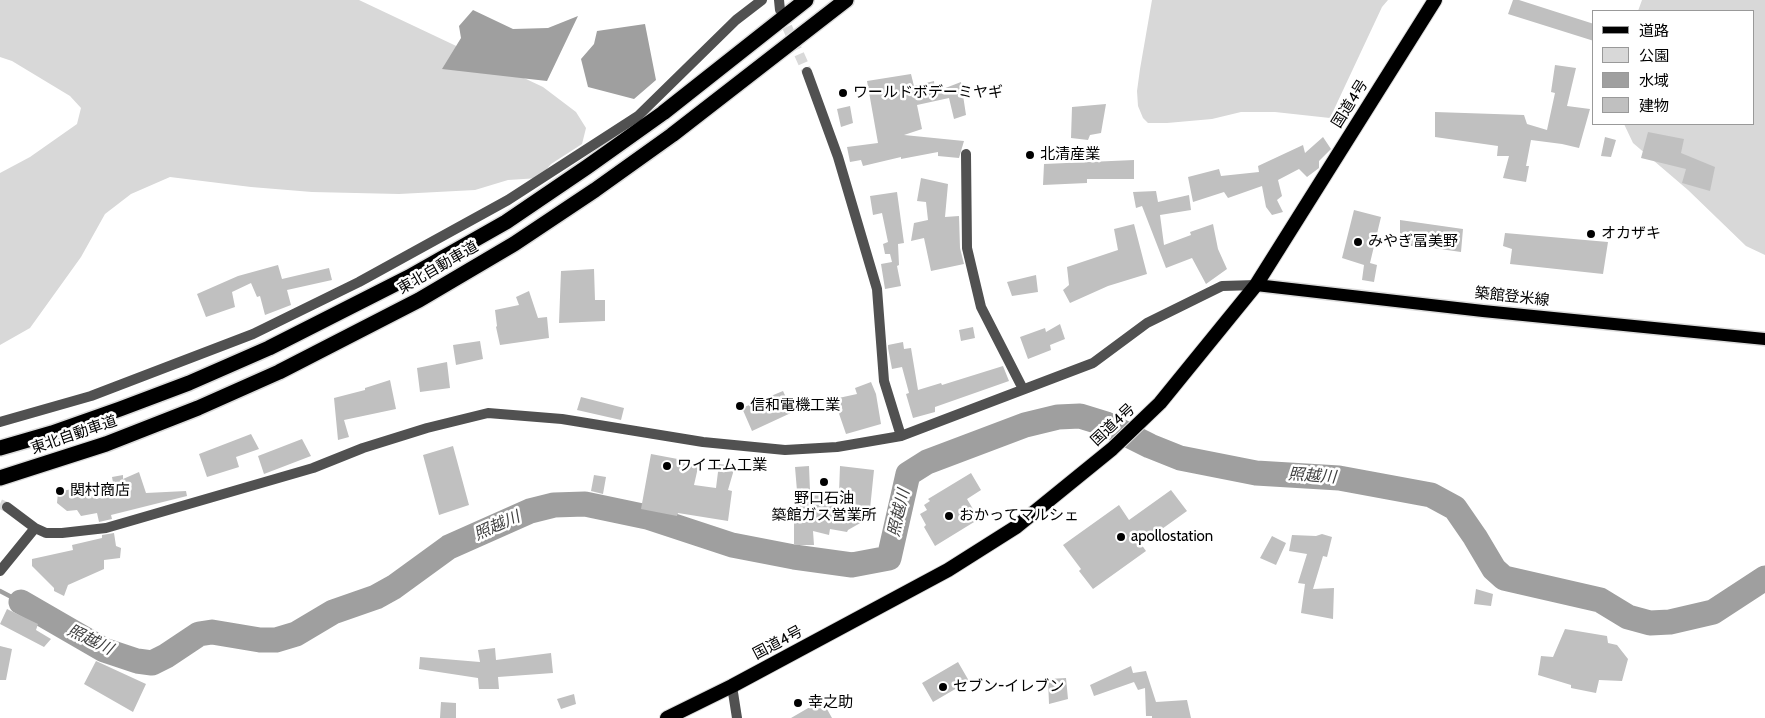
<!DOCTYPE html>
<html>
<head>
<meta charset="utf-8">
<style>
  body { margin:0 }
  #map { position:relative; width:1765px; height:718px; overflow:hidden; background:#fff; font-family:Cabin,"Noto Sans JP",sans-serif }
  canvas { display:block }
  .legend { position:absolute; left:1592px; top:10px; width:162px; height:115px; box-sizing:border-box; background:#fff; border:1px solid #999; margin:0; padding:6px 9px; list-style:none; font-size:15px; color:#000 }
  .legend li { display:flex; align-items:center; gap:10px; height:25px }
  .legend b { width:25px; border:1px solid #999 }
</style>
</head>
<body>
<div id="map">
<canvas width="1765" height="718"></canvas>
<ul class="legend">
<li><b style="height:6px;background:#000"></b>道路</li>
<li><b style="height:14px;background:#d8d8d8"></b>公園</li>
<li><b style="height:14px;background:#9f9f9f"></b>水域</li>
<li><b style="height:14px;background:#c0c0c0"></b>建物</li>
</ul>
</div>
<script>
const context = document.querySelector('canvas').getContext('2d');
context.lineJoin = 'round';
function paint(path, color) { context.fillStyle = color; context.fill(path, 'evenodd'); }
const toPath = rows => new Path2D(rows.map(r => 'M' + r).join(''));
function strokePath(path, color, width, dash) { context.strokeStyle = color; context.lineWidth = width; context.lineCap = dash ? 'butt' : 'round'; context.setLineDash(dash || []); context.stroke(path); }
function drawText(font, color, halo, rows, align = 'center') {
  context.font = font + ' Cabin,"Noto Sans JP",sans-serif'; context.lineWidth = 5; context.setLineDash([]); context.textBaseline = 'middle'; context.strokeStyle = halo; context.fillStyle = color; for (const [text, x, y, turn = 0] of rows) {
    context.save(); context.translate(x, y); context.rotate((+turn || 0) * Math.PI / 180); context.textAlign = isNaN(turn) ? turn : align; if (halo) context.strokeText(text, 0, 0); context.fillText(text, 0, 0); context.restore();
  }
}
const green = toPath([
  [0,0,359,0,543,87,576,112,586,128,582,144,551,164,539,178,508,180,475,190,399,194,312,192,251,187,170,177,131,194,105,214,81,257,30,328,0,345,0,173,30,157,77,124,81,108,70,96,12,61,0,57],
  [1152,0,1388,0,1382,7,1330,118,1275,112,1241,112,1212,119,1167,123,1148,123,1143,118,1138,106,1137,91,1140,69],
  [1642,0,1765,0,1765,255,1746,246,1688,190,1633,143,1624,124,1754,124,1754,11,1638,11]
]);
const water = toPath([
  [473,10,513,29,548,28,578,16,547,81,442,69,461,38,459,26],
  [645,24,656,80,634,99,588,87,581,59,594,44,597,31]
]);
const stream = toPath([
  [0,591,21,602]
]);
const river = toPath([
  [21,602,104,650,137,661,152,663,166,656,199,634,212,632,260,640,276,640,296,634,333,612,376,597,394,587,449,547,530,511,554,505,585,504,647,517,732,545,794,557,852,565,889,558,908,474,927,462,1025,425,1058,417,1080,416,1106,424,1150,446,1180,458,1256,473,1339,478,1431,495,1455,508,1475,537,1494,569,1504,578,1600,600,1628,617,1650,623,1670,622,1713,612,1765,578]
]);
const building = toPath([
  [1513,0,1519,0,1594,24,1594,41,1508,14],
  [1555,65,1576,68,1567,106,1590,109,1579,148,1562,144,1531,140,1526,166,1529,166,1526,182,1503,178,1509,156,1497,156,1498,146,1435,137,1435,112,1524,115,1527,124,1547,130,1555,93,1551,92],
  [911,74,914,86,934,81,935,92,961,82,966,115,954,119,949,98,917,105,922,129,904,135,964,141,959,158,938,156,938,152,901,159,901,157,863,166,861,160,850,162,847,147,878,143,867,81],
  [1106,104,1101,133,1090,135,1088,140,1071,138,1072,107],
  [850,106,853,123,841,127,837,109],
  [1648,132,1684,139,1681,153,1715,167,1710,191,1682,183,1686,169,1641,158],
  [1323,137,1331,149,1319,161,1319,168,1307,177,1299,169,1278,180,1282,196,1277,200,1283,212,1272,215,1266,207,1262,186,1228,198,1224,192,1193,202,1188,177,1219,169,1221,176,1259,172,1258,166,1303,145,1305,153],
  [1605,137,1616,140,1611,157,1601,156],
  [1134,160,1134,179,1087,179,1087,183,1043,185,1044,164],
  [921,178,948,184,945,217,959,216,960,248,964,264,931,271,924,238,911,241,914,223,928,220,926,202,917,201],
  [1156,191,1158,202,1189,195,1191,210,1160,215,1164,245,1191,235,1190,232,1213,224,1218,249,1227,269,1206,284,1192,258,1166,268,1142,206,1136,208,1133,192],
  [897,192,904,243,898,244,899,265,897,266,901,286,885,289,881,264,892,262,890,254,885,254,883,244,888,242,882,213,873,215,870,196],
  [1354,210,1381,217,1370,263,1377,265,1374,282,1362,280,1364,265,1342,258],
  [1400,220,1463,229,1461,252,1419,246,1400,246],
  [1134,224,1147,274,1108,286,1070,303,1063,290,1069,285,1067,267,1118,250,1114,229],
  [1505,233,1608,242,1603,274,1510,264,1512,249,1503,246],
  [278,265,282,279,329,268,332,280,287,290,291,305,265,315,260,296,257,297,251,283,232,292,235,307,206,317,197,294,238,276],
  [594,269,595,300,605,300,605,321,559,323,561,271],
  [1036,275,1038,292,1012,296,1007,282],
  [529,291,538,318,547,317,549,338,500,345,496,327,497,326,495,310,519,305,516,297],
  [1060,324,1065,339,1050,345,1051,350,1028,359,1020,337,1045,328,1046,332],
  [973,327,975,338,961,341,959,330],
  [480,341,483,359,456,365,453,345],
  [903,342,904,349,911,348,918,390,941,383,942,385,1003,366,1009,381,935,407,935,412,913,418,906,394,909,393,902,367,892,369,888,348,888,345],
  [447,362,450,388,420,392,417,368],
  [390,380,396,409,344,420,349,437,338,440,334,398,365,390,365,388],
  [871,382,876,394,881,424,846,434,834,399,857,394,855,388],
  [783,391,793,412,752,431,742,408],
  [581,397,624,408,621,420,577,410],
  [251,434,259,449,236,457,239,467,207,477,199,454],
  [302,439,311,456,264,474,258,456],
  [453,446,469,505,439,515,423,455],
  [651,454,699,463,694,485,716,488,719,464,735,466,728,490,732,491,728,521,678,513,677,516,641,509],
  [809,466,810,491,812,491,812,492,839,493,840,466,874,470,870,509,856,510,862,522,848,530,847,532,830,529,829,535,813,531,814,545,794,545,794,491,797,491,795,467],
  [139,472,146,493,186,491,187,496,111,515,112,519,99,522,97,513,81,516,77,510,67,511,57,503,58,492,90,485,96,499,115,494,112,477,123,475,123,479],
  [971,473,981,490,967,499,979,519,935,546,924,527,926,525,920,514,927,510,924,505,930,501,928,499],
  [594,475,606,477,603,494,591,491],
  [1171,490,1187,511,1141,544,1146,551,1093,589,1079,571,1081,569,1063,545,1119,505,1129,520],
  [114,533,116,546,121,548,120,558,104,560,104,569,68,585,64,596,54,591,54,588,32,566,32,559,73,550,72,545,102,538,102,535],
  [1322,534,1332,537,1327,557,1323,556,1313,589,1334,588,1333,619,1301,613,1305,584,1298,583,1307,554,1289,551,1292,535,1316,536],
  [1272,536,1286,543,1276,565,1260,558],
  [1476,589,1493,594,1491,606,1474,604],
  [7,609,38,624,36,630,51,639,44,647,0,624],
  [1565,629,1607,636,1608,643,1617,645,1628,659,1622,681,1599,680,1596,693,1571,688,1571,685,1538,675,1541,656,1553,657],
  [0,646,12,649,6,680,0,680],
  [495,648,496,660,551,653,553,673,498,677,499,689,479,689,478,678,419,669,420,657,480,662,478,650],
  [96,661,146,684,133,712,84,684],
  [958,662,969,681,933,702,922,683],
  [1131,666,1133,673,1146,671,1156,702,1187,700,1191,718,1152,718,1152,716,1146,716,1145,688,1138,690,1134,682,1094,696,1090,685],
  [1066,678,1068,699,1049,704,1048,679],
  [574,694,576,704,561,709,557,699],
  [822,700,832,718,791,718],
  [441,702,456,703,456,718,440,718]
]);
const minorTunnel = toPath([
  [781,13,807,72],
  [0,504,7,507]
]);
const minor = toPath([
  [779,0,780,10],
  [807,72,838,157,877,289,884,381,901,436],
  [966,154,967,248,981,307,1023,389],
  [0,422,91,396,253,334,359,282,508,200,638,116,736,20,762,0],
  [7,507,35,528,46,533,62,533,106,528,313,468,363,448,427,428,488,413,562,419,703,442,785,450,837,447,901,436,1093,363,1147,323,1222,286,1256,285],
  [0,571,35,528],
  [732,686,737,718]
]);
const primary = toPath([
  [1256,285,1483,311,1765,339]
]);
const trunk = toPath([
  [667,718,732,686,948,570,1016,527,1112,449,1160,403,1256,285,1435,0]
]);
const motorway = toPath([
  [0,448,52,433,120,409,189,383,269,348,409,277,506,222,587,167,663,113,806,0],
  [0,478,106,444,198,408,279,372,419,300,514,244,595,190,672,135,846,0]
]);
const markers = [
  [843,93,5,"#000"],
  [1030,155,5,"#000"],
  [1591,234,5,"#000"],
  [1358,242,5,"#000"],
  [740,406,5,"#000"],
  [667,466,5,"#000"],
  [824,482,5,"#000"],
  [60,491,5,"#000"],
  [949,516,5,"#000"],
  [1121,537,5,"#000"],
  [943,687,5,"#000"],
  [798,703,5,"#000"]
];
const poiNames = [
  ["ワールドボデーミヤギ",853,93],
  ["北清産業",1040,155],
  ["オカザキ",1601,234],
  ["みやぎ冨美野",1368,242],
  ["信和電機工業",750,406],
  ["ワイエム工業",677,466],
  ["関村商店",70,491],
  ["野口石油",824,499,"center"],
  ["築館ガス営業所",824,516,"center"],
  ["おかってマルシェ",959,516],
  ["apollostation",1131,537],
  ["セブン-イレブン",953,687],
  ["幸之助",808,703]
];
const streetNames = [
  ["国道4号",1350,104,-58],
  ["東北自動車道",438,268,-30],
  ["築館登米線",1512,297,6],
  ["国道4号",1113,425,-43],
  ["東北自動車道",74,435,-19],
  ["国道4号",778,643,-28]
];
const waterNames = [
  ["照越川",1312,476,4],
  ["照越川",899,513,-77],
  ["照越川",497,526,-24],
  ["照越川",90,640,26]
];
paint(green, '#d8d8d8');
paint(water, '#9f9f9f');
strokePath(stream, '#9f9f9f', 4.5);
strokePath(river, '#9f9f9f', 25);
paint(building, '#c0c0c0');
strokePath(minorTunnel, '#d9d9d9', 10, [10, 5]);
strokePath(primary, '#dbdbdb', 15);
strokePath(trunk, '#dbdbdb', 16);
strokePath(motorway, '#dbdbdb', 18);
strokePath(minor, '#515151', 10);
strokePath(primary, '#000', 12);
strokePath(trunk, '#000', 14);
strokePath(motorway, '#000', 15);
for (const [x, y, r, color] of markers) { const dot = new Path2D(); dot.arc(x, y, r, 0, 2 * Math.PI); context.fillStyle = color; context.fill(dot); strokePath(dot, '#fff', 2); }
drawText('15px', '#000', '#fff', poiNames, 'left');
drawText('15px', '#000', '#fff', streetNames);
drawText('italic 16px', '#404040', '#fff', waterNames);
</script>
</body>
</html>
